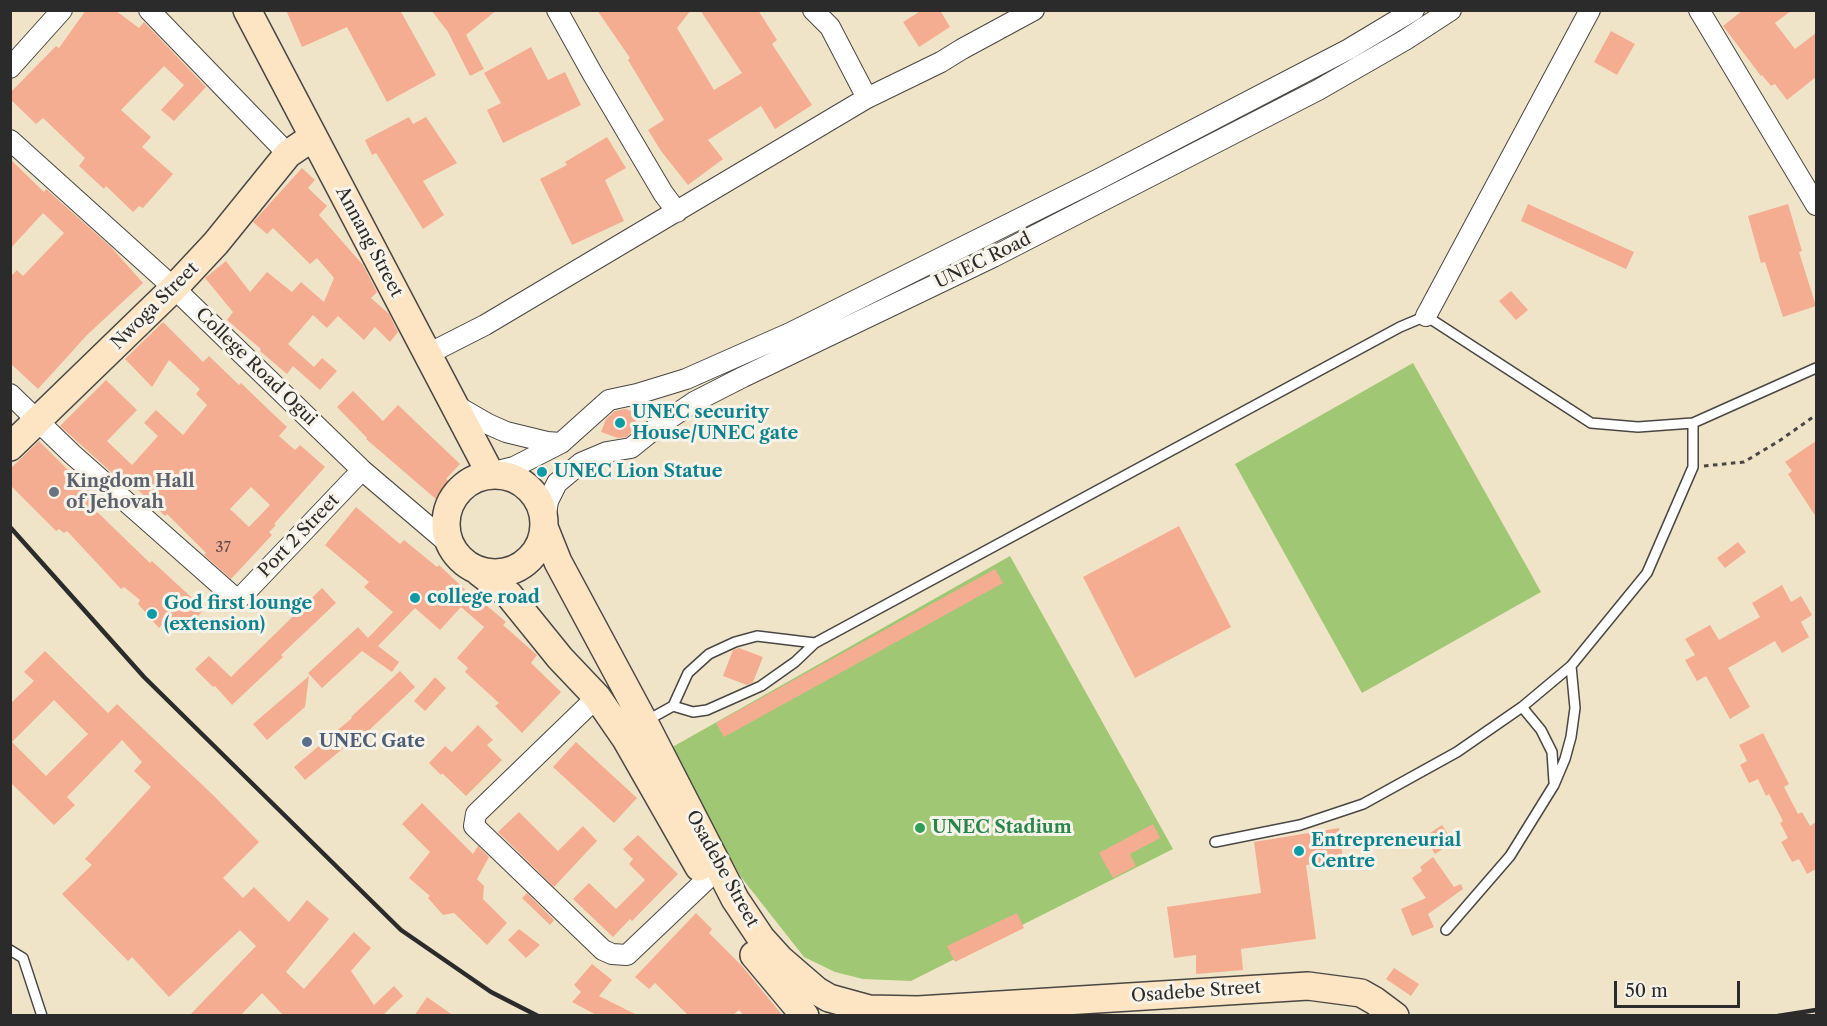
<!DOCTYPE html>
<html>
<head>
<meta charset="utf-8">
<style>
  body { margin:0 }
  #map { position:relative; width:1827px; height:1026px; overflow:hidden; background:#f0e4c8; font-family:"Libre Caslon Text",serif }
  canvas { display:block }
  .frame { position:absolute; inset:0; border:12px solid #2b2b2b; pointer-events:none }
  .scale { position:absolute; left:1614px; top:981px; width:126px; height:27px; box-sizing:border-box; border:3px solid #2b2b2b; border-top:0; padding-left:8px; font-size:18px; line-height:21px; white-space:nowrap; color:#2b2b2b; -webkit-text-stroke:4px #f7f3e8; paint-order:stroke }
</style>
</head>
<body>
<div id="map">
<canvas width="1827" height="1026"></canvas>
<div class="frame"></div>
<div class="scale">50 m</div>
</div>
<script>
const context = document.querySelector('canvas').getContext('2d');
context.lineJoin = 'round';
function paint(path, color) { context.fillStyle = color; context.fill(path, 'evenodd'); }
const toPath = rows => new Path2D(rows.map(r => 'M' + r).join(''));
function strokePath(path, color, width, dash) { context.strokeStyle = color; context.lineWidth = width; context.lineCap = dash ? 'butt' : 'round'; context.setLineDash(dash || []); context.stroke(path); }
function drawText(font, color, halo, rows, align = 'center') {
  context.font = font + ' "Libre Caslon Text",serif'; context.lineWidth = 6; context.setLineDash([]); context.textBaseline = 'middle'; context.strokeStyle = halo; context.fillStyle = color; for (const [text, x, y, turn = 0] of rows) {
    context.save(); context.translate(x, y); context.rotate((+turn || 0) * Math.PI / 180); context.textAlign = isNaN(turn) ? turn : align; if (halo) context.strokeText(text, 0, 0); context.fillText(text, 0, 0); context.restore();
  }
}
const green = toPath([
  [1413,363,1541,592,1362,693,1235,464],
  [1010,556,1173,849,911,981,863,979,835,972,804,957,741,877,669,749]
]);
const building = toPath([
  [86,10,115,10,139,28,144,22,206,87,174,121,161,110,184,85,164,66,121,110,151,137,142,147,173,174,143,208,139,206,133,212,106,186,104,189,79,166,85,158,43,118,36,124,10,99,10,93,56,46,59,48],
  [286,10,400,10,436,75,387,102,347,27,302,47],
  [431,10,497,10,466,35,484,69,470,76,448,32],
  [597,10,691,10,677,28,714,90,742,73,700,10,758,10,777,40,772,44,812,105,775,129,761,106,708,140,723,159,688,185,661,151,648,130,664,120,628,60,630,58],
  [922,10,940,10,950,27,919,47,903,22],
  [1743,10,1792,10,1775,23,1795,49,1816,33,1816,77,1787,100,1775,84,1771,86,1762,75,1761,76,1723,26],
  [1611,31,1635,44,1617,75,1594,62],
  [531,47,548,80,565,72,581,105,503,143,487,110,501,103,484,73],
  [409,117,413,124,426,117,457,163,423,181,444,215,423,229,376,153,372,155,365,140],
  [607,137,626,168,605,180,624,221,572,245,540,179,567,165,565,162],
  [10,159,44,192,46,189,111,247,143,283,87,335,38,389,10,363,10,277,17,270,23,276,64,233,43,213,10,249],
  [302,168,315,180,308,188,327,206,319,215,363,265,377,292,371,298,389,314,398,332,390,342,375,327,364,340,338,316,327,328,313,315,288,344,314,367,322,358,337,371,320,390,293,366,287,374,260,351,261,349,227,320,233,312,205,278,226,261,250,292,267,272,292,292,301,282,324,302,334,278,317,258,310,264,273,228,267,234,253,222],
  [1528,204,1634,252,1626,269,1521,221],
  [1788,204,1802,251,1799,252,1816,306,1783,317,1765,262,1761,263,1748,216],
  [1511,291,1528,310,1516,320,1499,301],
  [163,322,203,362,209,356,239,385,241,383,270,411,287,427,279,436,295,450,300,445,325,467,274,524,276,525,269,532,272,535,231,579,204,555,206,553,167,514,165,516,134,486,131,490,60,426,106,380,137,410,107,441,132,465,158,436,144,423,156,410,183,435,207,405,196,394,200,389,169,360,152,387,125,359],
  [251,487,270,505,249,527,230,509],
  [353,391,383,421,398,405,460,464,446,479,451,483,437,500,366,439,367,438,337,407],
  [625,409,638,413,632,432,626,437,618,438,601,432,606,419,615,411],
  [39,441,98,500,91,506,150,563,152,561,204,609,191,625,184,619,169,632,162,625,159,628,138,604,140,600,124,587,121,589,67,531,64,533,59,529,56,531,10,485,10,469],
  [1816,441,1816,517,1788,474,1792,471,1785,462],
  [356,507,400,544,404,540,437,567,439,565,476,600,478,598,506,622,503,625,537,655,531,663,561,692,522,733,495,706,499,703,465,672,468,668,457,658,484,627,461,607,440,630,415,608,378,646,399,662,392,672,362,651,322,688,308,673,358,627,368,638,393,612,364,587,369,582,325,545],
  [1179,526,1231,627,1135,678,1083,577],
  [1738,542,1746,552,1725,568,1717,558],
  [995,569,1003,583,724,737,716,723],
  [1782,585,1791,602,1801,596,1812,615,1801,622,1809,637,1782,653,1775,641,1728,668,1750,707,1730,719,1706,676,1697,681,1685,660,1695,655,1685,639,1710,625,1719,640,1760,617,1752,603],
  [322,588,336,603,281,655,283,657,232,705,215,686,213,687,195,669,209,656,231,677],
  [739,648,763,657,753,682,747,685,723,676,733,650],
  [45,651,108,713,117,704,213,795,259,842,223,878,243,898,254,887,289,922,307,900,329,919,286,972,304,989,354,932,371,948,351,971,374,1005,394,986,403,996,382,1016,284,1016,262,993,240,1016,189,1016,256,946,240,930,169,997,132,957,128,961,62,894,92,865,85,859,151,787,134,771,142,762,122,740,67,797,75,805,54,825,10,782,10,704,34,681,24,672],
  [54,700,88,734,46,776,12,742],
  [400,671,415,687,366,733,364,731,305,780,294,767,352,718,351,717],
  [309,676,305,707,267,740,253,724],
  [435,677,446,688,425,711,414,701],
  [478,725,493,740,487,745,502,760,466,796,442,773,441,775,429,763,445,746,452,752],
  [1763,733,1789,784,1784,787,1798,814,1802,812,1810,826,1816,822,1816,869,1807,874,1799,859,1792,862,1781,842,1788,838,1780,823,1783,821,1769,794,1766,796,1758,779,1749,783,1740,765,1747,761,1739,745],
  [576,742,637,798,614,823,553,767],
  [422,803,473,854,478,846,489,857,477,879,484,886,483,899,507,923,487,945,454,913,443,915,428,898,430,896,409,878,430,852,402,824],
  [519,812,558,851,583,826,597,841,554,887,498,832],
  [1153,824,1160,838,1130,854,1136,866,1113,878,1099,853],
  [1442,825,1453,842,1435,854,1424,837],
  [1339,828,1343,860,1306,865,1316,939,1241,949,1243,970,1196,974,1196,955,1174,958,1167,907,1261,893,1254,842],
  [638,835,678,874,632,921,630,919,613,937,573,899,589,883,616,909,645,880,629,864,633,859,623,849],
  [1433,857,1454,887,1461,884,1463,889,1428,914,1434,927,1412,936,1401,909,1426,898,1412,878,1422,871,1420,867],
  [527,893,554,920,550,925,522,898],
  [696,913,712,929,709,933,742,966,783,1016,744,1016,739,1010,732,1016,689,1016,655,983,649,989,635,977],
  [1017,913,1024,928,955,962,947,946],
  [519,929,540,945,526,958,508,940],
  [592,964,612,980,599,996,639,1016,598,1016,572,1002,581,992,574,985],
  [1394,968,1419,984,1411,996,1386,979],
  [427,997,454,1016,414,1016]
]);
const path = toPath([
  [1704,466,1744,462,1779,441,1816,415]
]);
const lane = toPath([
  [673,706,693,712,707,710,761,686,795,662,815,643,1400,327,1426,316,1591,423,1638,427,1693,423,1816,368],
  [1522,707,1541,730,1552,752,1554,782],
  [646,721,673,706,688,673,709,654,735,642,757,636,815,643],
  [1215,842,1300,825,1363,804,1457,752,1522,707,1571,666,1647,573,1693,467,1693,423],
  [1446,930,1510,856,1554,785,1565,759,1571,737,1575,708,1571,666],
  [10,950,23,958,42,1016]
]);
const street = toPath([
  [149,10,288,154],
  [557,10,592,73,663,193,677,212],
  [813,10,830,27,867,98],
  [1699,10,1816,205],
  [10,68,62,10],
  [10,140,174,288,362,470,449,544],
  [1426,316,1590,10],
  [428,354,485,325,867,98,941,62,962,49,1034,10],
  [10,394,72,454,234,597,242,596,362,470],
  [455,405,488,424,506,432,547,442,561,443],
  [490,473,514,467,561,443,609,400,637,394,686,379,790,333,1097,180,1349,49,1414,10],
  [544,527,548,501,557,483,581,463,607,452,631,448,657,427,694,402,743,377,993,257,1318,90,1405,40,1451,10],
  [597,697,476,814,474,826,603,950,612,954,627,955,706,880]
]);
const secondary = toPath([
  [247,10,490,473],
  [10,447,174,288,216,243,288,154,313,137],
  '446 524a49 49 0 1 1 98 0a49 49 0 1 1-98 0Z',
  [544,527,558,562,644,722,735,899,761,938,780,959,817,991,829,998,869,1009,918,1010,1308,986,1361,993,1375,1001,1395,1016],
  [479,572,509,595,560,658,597,697,626,739,699,867],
  [754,955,805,1016]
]);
const rail = toPath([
  [10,527,144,677,401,930,491,992,538,1016],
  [1778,1016,1816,1010]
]);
const markers = [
  [620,423,6,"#0f9aa8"],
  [542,472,6,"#0f9aa8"],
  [54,492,6,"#6b7280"],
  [415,598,6,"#0f9aa8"],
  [152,614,6,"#0f9aa8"],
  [307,742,6,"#5c6f8a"],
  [920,828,6,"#2e9e5b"],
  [1299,851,6,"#0f9aa8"]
];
const numberNames = [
  ["37",223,548]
];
const streetNames = [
  ["Annang Street",369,242,62],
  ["UNEC Road",983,261,-26],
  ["Nwoga Street",155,306,-45],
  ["College Road Ogui",256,367,44],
  ["Port 2 Street",299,536,-46],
  ["Osadebe Street",722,869,61],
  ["Osadebe Street",1196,992,-4]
];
const cultureNames = [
  ["UNEC security",632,413],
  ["House/UNEC gate",632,434],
  ["UNEC Lion Statue",554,472],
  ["college road",427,598],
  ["God first lounge",164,604],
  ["(extension)",164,625],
  ["Entrepreneurial",1311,841],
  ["Centre",1311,862]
];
const worshipNames = [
  ["Kingdom Hall",66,482],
  ["of Jehovah",66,503]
];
const serviceNames = [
  ["UNEC Gate",319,742]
];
const leisureNames = [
  ["UNEC Stadium",932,828]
];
paint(green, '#a0c874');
paint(building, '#f5ad91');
strokePath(lane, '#494743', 12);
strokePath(street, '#494743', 22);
strokePath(secondary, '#494743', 30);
strokePath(path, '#494743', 3, [4.5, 4.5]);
strokePath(lane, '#fff', 9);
strokePath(street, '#fff', 20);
strokePath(secondary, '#fde5c4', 27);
strokePath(rail, '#2b2b2b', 4.5);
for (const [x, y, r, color] of markers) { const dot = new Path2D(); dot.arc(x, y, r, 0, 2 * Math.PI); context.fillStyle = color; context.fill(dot); strokePath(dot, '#f7f3e8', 2); }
drawText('15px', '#5e4c44', null, numberNames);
drawText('18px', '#2b2b2b', '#f7f3e8', streetNames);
drawText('bold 18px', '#0d838f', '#f7f3e8', cultureNames, 'left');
drawText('bold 18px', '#5b616d', '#f7f3e8', worshipNames, 'left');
drawText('bold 18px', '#4e5e75', '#f7f3e8', serviceNames, 'left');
drawText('bold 18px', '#27864d', '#f7f3e8', leisureNames, 'left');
</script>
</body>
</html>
